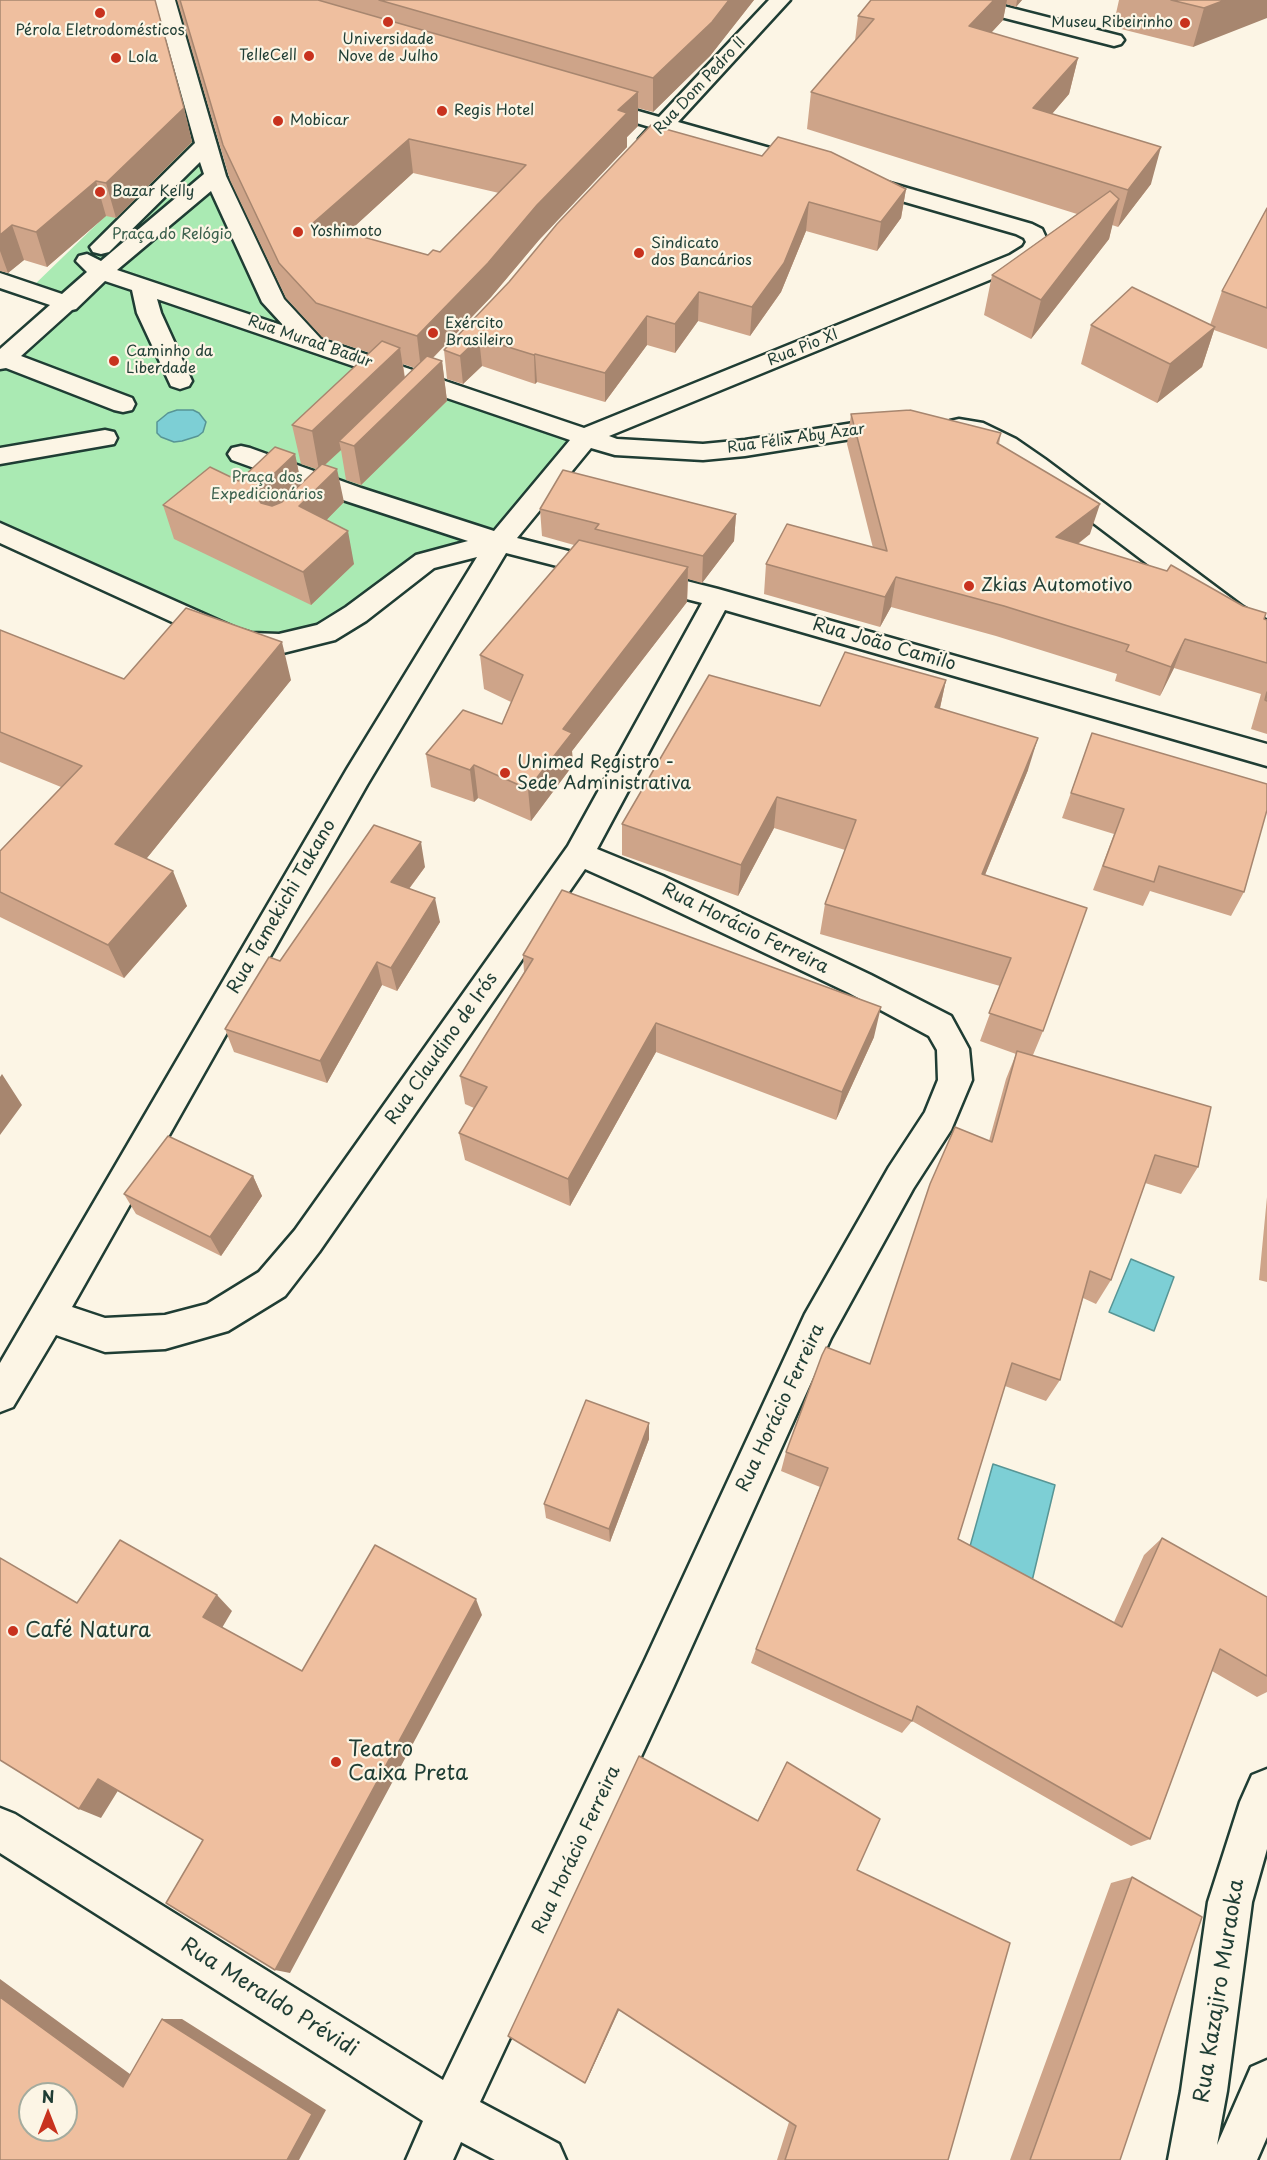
<!DOCTYPE html>
<html>
<head>
<meta charset="utf-8">
<style>
  body { margin:0 }
  #map { position:relative; width:1267px; height:2160px; overflow:hidden; background:#fcf5e5; font-family:"Playpen Sans",sans-serif }
  canvas { display:block }
  .north { position:absolute; left:18px; top:2082px; width:60px; height:60px; box-sizing:border-box; background:#fcf5e5; border:2px solid #a4ab9e; border-radius:50%; rotate:0deg; font-size:16px; font-weight:700; line-height:24px; text-align:center; color:#1f3d34 }
  .north::after { content:''; display:block; margin:auto; width:21px; height:27px; background:#c8321e; clip-path:polygon(50% 0,100% 100%,50% 72%,0 100%) }
</style>
</head>
<body>
<div id="map">
<canvas width="1267" height="2160"></canvas>
<div class="north">N</div>
</div>
<script>
const context = document.querySelector('canvas').getContext('2d');
context.lineJoin = 'round';
function paint(path, color) { context.fillStyle = color; context.fill(path, 'evenodd'); }
const toPath = rows => new Path2D(rows.map(r => 'M' + r).join(''));
function strokePath(path, color, width, dash) { context.strokeStyle = color; context.lineWidth = width; context.lineCap = dash ? 'butt' : 'round'; context.setLineDash(dash || []); context.stroke(path); }
function drawText(font, color, halo, rows, align = 'center') {
  context.font = font + ' "Playpen Sans",sans-serif'; context.lineWidth = 4.5; context.setLineDash([]); context.textBaseline = 'middle'; context.strokeStyle = halo; context.fillStyle = color; for (const [text, x, y, turn = 0] of rows) {
    context.save(); context.translate(x, y); context.rotate((+turn || 0) * Math.PI / 180); context.textAlign = isNaN(turn) ? turn : align; if (halo) context.strokeText(text, 0, 0); context.fillText(text, 0, 0); context.restore();
  }
}
const green = toPath([
  [199,125,207,163,306,339,577,437,496,541,447,552,343,622,254,641,0,529,0,368,71,303,30,289]
]);
const water = toPath([
  [177,410,193,410,199,413,206,422,203,432,198,436,182,441,174,442,161,437,157,433,157,422,168,413,177,410],
  [1131,1259,1174,1277,1154,1331,1109,1312,1131,1259],
  [993,1464,1055,1485,1032,1581,967,1557,993,1464]
]);
const minor = toPath([
  [155,0,175,0,226,176,284,299,321,339,584,428,1010,255,1023,247,1026,242,1024,238,1016,234,853,187,850,182,853,177,861,175,869,177,1032,224,1042,229,1048,242,1040,256,1026,265,609,436,617,439,703,444,745,440,892,417,901,419,904,425,901,431,745,456,703,460,615,455,591,448,517,538,718,589,1267,744,1267,766,725,610,597,849,663,876,871,975,951,1016,969,1049,972,1080,951,1130,913,1189,831,1338,673,1688,480,2102,559,2144,566,2160,495,2160,461,2142,453,2160,406,2160,423,2121,0,1853,0,1808,15,1814,443,2080,645,1660,805,1314,889,1167,925,1112,938,1080,937,1050,929,1036,849,993,641,894,585,869,319,1252,285,1296,228,1331,165,1349,105,1352,56,1335,13,1407,0,1412,0,1363,347,769,477,557,434,568,366,621,335,640,279,654,251,653,218,643,0,543,0,523,238,629,251,633,279,634,317,625,346,607,416,555,468,541,343,500,232,460,228,454,232,448,241,446,250,448,361,488,494,531,570,440,157,299,161,313,192,381,189,386,180,389,171,386,137,313,132,290,105,281,76,309,72,310,21,356,132,398,135,404,132,410,123,412,114,410,6,368,0,369,0,349,50,305,0,288,0,273,62,294,87,272,76,261,79,256,87,254,101,261,204,174,200,162,109,252,101,254,93,252,90,247,195,143,155,0],
  [211,191,262,302,284,326,117,270,211,191],
  [506,553,702,603,568,846,295,1230,259,1272,207,1304,165,1315,105,1318,72,1307,367,785,506,553],
  [769,0,790,0,678,122,816,161,819,166,816,171,808,172,800,171,668,132,658,144,650,145,642,144,639,139,650,127,589,109,586,105,589,101,596,99,659,117,769,0],
  [947,0,980,0,1121,36,1124,40,1121,44,1114,46,950,4,947,0],
  [959,419,983,423,1016,439,1045,459,1243,607,1267,621,1267,643,1257,640,1223,621,998,451,969,436,950,433,947,427,950,421,959,419],
  [105,430,114,432,117,438,114,444,0,464,0,448,105,430],
  [1267,1769,1267,1849,1252,1902,1227,2091,1217,2145,1251,2067,1267,2060,1267,2137,1257,2160,1168,2160,1181,2091,1208,1902,1240,1802,1252,1775,1267,1769]
]);
const wall = toPath([
  [0,0,184,108,192,142,116,218,106,216,47,267,24,260,8,273,0,271],
  [177,0,754,0,710,56,653,112,638,108,638,126,627,137,627,147,539,240,491,297,433,358,442,361,447,401,361,485,346,480,341,450,325,465,344,502,326,520,354,564,311,605,174,539,163,505,239,481,295,454,301,484,316,469,301,464,292,425,370,353,322,337,286,298,230,180],
  [413,173,499,193,440,252,428,255,347,233],
  [403,364,415,368,405,378],
  [871,0,1022,0,1016,7,1006,4,1003,20,991,33,1078,58,1069,94,1052,114,1151,184,1118,227,1112,225,1109,239,1031,339,984,315,992,275,1077,214,807,129,811,92,855,41,858,16],
  [1119,0,1267,0,1193,47,1113,27],
  [762,156,906,189,901,218,877,251,806,231,781,292,750,336,698,321,675,353,647,345,605,402,537,382,535,384,482,366,463,384,447,379,444,350],
  [1267,208,1267,349,1214,330,1202,367,1157,403,1081,364,1091,325,1210,325,1222,291],
  [851,414,1001,433,999,444,1090,534,1078,544,1267,620,1267,734,1251,729,1261,694,1174,668,1160,696,1115,681,1117,674,996,636,891,607,880,627,764,594,766,564,873,548,847,444],
  [540,509,736,514,734,541,702,583,688,579,687,602,572,751,573,765,531,821,478,798,474,802,431,787,426,754,502,724,511,702,484,689,480,655,574,545,542,536],
  [0,630,124,679,291,680,146,859,187,906,124,978,0,917,0,851,61,787,0,762],
  [946,680,940,708,1028,770,985,875,1043,1031,1033,1055,1198,1167,1181,1194,1145,1183,1111,1280,1096,1304,1083,1298,1060,1380,1046,1401,1005,1386,958,1539,1114,1622,1144,1555,1162,1538,1267,1597,1267,1692,1257,1697,1212,1671,1150,1839,1131,1846,912,1721,902,1733,751,1663,756,1649,820,1487,781,1471,786,1452,869,1364,989,1141,1006,1079,1016,1054,980,1041,1000,986,820,934,825,904,845,850,774,828,738,896,622,855,622,824,820,706],
  [1092,733,1244,892,1231,916,1150,891,1143,906,1093,890,1114,834,1062,818],
  [425,867,409,889,440,922,397,991,382,985,327,1083,234,1052,225,1029,280,961],
  [523,955,874,1037,836,1120,656,1052,570,1206,465,1160,459,1133,474,1108,465,1104,460,1076,524,972],
  [253,1176,262,1196,221,1256,136,1214,124,1194],
  [1267,1197,1267,1282,1259,1280],
  [649,1423,649,1439,610,1542,546,1518,544,1504],
  [787,1762,857,1870,948,2160,777,2160,789,2122,619,2010,587,2080,585,2083,508,2036,757,1821],
  [1132,1877,1120,2160,1010,2160,1111,1883]
]);
const shadedWall = toPath([
  [729,0,754,0,710,56,653,112,653,78],
  [994,0,1007,0,1003,20,963,63,969,26],
  [1017,0,1022,0,1016,7],
  [1225,0,1267,0,1267,18,1193,47,1204,8],
  [1078,58,1069,94,1025,145,1033,108],
  [638,92,638,126,627,137,627,147,539,240,491,297,421,370,417,336,618,110],
  [184,108,192,142,116,218,106,183],
  [409,139,413,173,320,258,313,223],
  [1161,147,1151,184,1118,227,1128,190],
  [96,181,106,216,47,267,36,232],
  [906,189,901,218,877,251,881,222],
  [1119,199,1109,239,1031,339,1041,300],
  [809,202,806,231,781,292,750,336,752,307],
  [12,225,24,260,8,273,0,251,0,235],
  [699,292,698,321,675,353,675,324],
  [647,316,647,345,605,402,605,373],
  [1215,327,1202,367,1157,403,1170,364],
  [479,338,482,366,463,384,460,356],
  [400,348,406,387,339,441,341,450,319,470,312,431],
  [535,354,537,382,535,384,534,355],
  [442,361,447,401,361,485,354,446],
  [295,454,302,488,268,521,256,496,260,487],
  [337,469,344,502,307,540,299,506],
  [1100,504,1090,534,1047,567,1056,537],
  [736,514,734,541,702,583,703,556],
  [348,531,354,564,311,605,303,572],
  [688,567,687,602,572,751,573,765,531,821,528,789,563,729],
  [896,577,891,607,880,627,885,597],
  [1185,639,1174,668,1160,696,1171,667],
  [282,642,291,680,130,879,115,844],
  [946,680,939,712,935,707],
  [1038,738,1028,770,973,904,982,874],
  [474,765,478,798,474,802,470,770],
  [777,797,774,828,738,896,741,865],
  [421,842,425,867,396,906,391,882],
  [173,871,187,906,124,978,108,945],
  [435,898,440,922,397,991,391,968],
  [377,962,382,985,327,1083,320,1061],
  [881,1007,874,1037,836,1120,842,1092],
  [656,1023,656,1052,570,1206,568,1179],
  [2,1074,22,1105,0,1135,0,1077],
  [253,1176,262,1196,221,1256,210,1237],
  [649,1423,649,1439,610,1542,609,1529],
  [217,1595,232,1611,219,1633,203,1617],
  [476,1599,482,1615,290,1973,275,1970],
  [98,1779,119,1789,101,1818,79,1809],
  [0,1979,145,2085,123,2087,0,1997],
  [618,2009,619,2010,587,2080,585,2083],
  [162,2019,182,2019,326,2110,299,2160,287,2160]
]);
const building = toPath([
  [0,0,155,0,184,108,106,183,96,181,36,232,12,225,0,235,0,0],
  [180,0,318,0,638,92,618,110,627,113,537,205,488,263,417,336,316,303,279,263,223,145,180,0],
  [409,139,526,165,440,252,433,250,428,255,313,223,409,139],
  [379,0,729,0,712,22,653,78,379,0],
  [871,0,994,0,969,26,1078,58,1033,108,1161,147,1128,190,811,92,874,19,858,16,871,0],
  [1171,0,1225,0,1204,8,1171,0],
  [651,125,762,156,778,137,831,152,906,189,881,222,809,202,784,263,752,307,699,292,675,324,647,316,605,373,535,354,534,355,479,338,460,356,444,350,509,282,557,224,651,125],
  [1110,191,1119,199,1041,300,992,275,1110,191],
  [1267,208,1267,308,1222,291,1267,208],
  [1132,287,1215,327,1170,364,1091,325,1132,287],
  [382,341,400,348,312,431,292,425,382,341],
  [427,356,442,361,354,446,339,441,427,356],
  [910,410,1001,433,997,443,1100,504,1056,537,1167,571,1171,565,1243,606,1266,613,1264,619,1267,620,1267,663,1185,639,1171,667,1126,651,1129,645,1004,606,896,577,885,597,766,564,787,524,887,551,851,414,910,410],
  [275,447,295,454,260,487,256,496,261,503,272,506,282,502,322,464,337,469,299,506,348,531,303,572,163,505,210,467,239,481,275,447],
  [563,470,736,514,703,556,595,529,599,524,540,509,563,470],
  [579,540,688,567,563,729,572,733,528,789,474,765,470,770,426,754,463,710,502,724,523,675,480,655,579,540],
  [186,608,282,642,115,844,173,871,108,945,0,892,0,851,82,766,0,732,0,630,124,679,186,608],
  [845,652,946,680,935,707,1038,738,982,874,1087,908,1043,1031,989,1013,1011,958,825,904,856,820,777,797,741,865,622,824,709,675,820,706,845,652],
  [1267,692,1267,701,1265,700,1267,692],
  [1092,733,1267,784,1267,810,1244,892,1159,866,1154,882,1103,866,1124,809,1071,793,1092,733],
  [374,825,421,842,391,882,435,898,391,968,377,962,320,1061,225,1029,269,957,280,961,374,825],
  [562,890,881,1007,842,1092,656,1023,568,1179,459,1133,487,1087,460,1076,533,959,523,955,562,890],
  [1017,1051,1211,1107,1198,1167,1155,1155,1111,1280,1090,1271,1060,1380,1012,1363,958,1539,1122,1627,1162,1538,1267,1597,1267,1676,1220,1649,1150,1839,917,1706,912,1721,756,1649,828,1468,786,1452,822,1355,826,1347,870,1364,930,1184,955,1127,992,1142,1017,1051],
  [168,1136,253,1176,210,1237,124,1194,168,1136],
  [586,1400,649,1423,609,1529,544,1504,586,1400],
  [120,1540,217,1595,203,1617,302,1671,375,1545,476,1599,275,1970,166,1903,203,1840,98,1779,79,1809,0,1760,0,1558,77,1603,120,1540],
  [639,1756,758,1821,787,1762,880,1819,857,1870,1010,1943,948,2160,785,2160,796,2126,618,2009,585,2083,508,2036,639,1756],
  [1132,1877,1202,1917,1120,2160,1030,2160,1132,1877],
  [0,1997,123,2087,162,2019,312,2114,287,2160,0,2160,0,1997],
  [30,2094,66,2094,66,2130,30,2130,30,2094]
]);
const markers = [
  [100,13,6,"#c8321e"],
  [388,22,6,"#c8321e"],
  [1185,23,6,"#c8321e"],
  [309,56,6,"#c8321e"],
  [116,58,6,"#c8321e"],
  [442,111,6,"#c8321e"],
  [278,121,6,"#c8321e"],
  [100,192,6,"#c8321e"],
  [298,232,6,"#c8321e"],
  [639,253,6,"#c8321e"],
  [433,333,6,"#c8321e"],
  [114,361,6,"#c8321e"],
  [969,586,6,"#c8321e"],
  [505,773,6,"#c8321e"],
  [13,1631,6,"#c8321e"],
  [336,1762,6,"#c8321e"]
];
const farPoinames = [
  ["Museu Ribeirinho",1173,23,"right"],
  ["Pérola Eletrodomésticos",100,31,"center"],
  ["Universidade",388,40,"center"],
  ["Nove de Julho",388,57,"center"],
  ["TelleCell",297,56,"right"],
  ["Lola",128,58],
  ["Regis Hotel",454,111],
  ["Mobicar",290,121],
  ["Bazar Kelly",112,192],
  ["Yoshimoto",310,232],
  ["Sindicato",651,244],
  ["dos Bancários",651,261],
  ["Exército",445,324],
  ["Brasileiro",445,341],
  ["Caminho da",126,352],
  ["Liberdade",126,369]
];
const farStreetnames = [
  ["Rua Dom Pedro II",700,86,-47],
  ["Rua Murad Badur",310,342,19],
  ["Rua Pio XI",803,348,-22],
  ["Rua Félix Aby Azar",796,439,-8]
];
const farParknames = [
  ["Praça do Relógio",172,235],
  ["Praça dos",267,478],
  ["Expedicionários",267,495]
];
const poiNames = [
  ["Zkias Automotivo",981,586],
  ["Unimed Registro -",517,763],
  ["Sede Administrativa",517,784]
];
const streetNames = [
  ["Rua João Camilo",884,645,16],
  ["Rua Tamekichi Takano",282,907,-60],
  ["Rua Horácio Ferreira",745,929,26],
  ["Rua Claudino de Irós",442,1049,-55],
  ["Rua Horácio Ferreira",781,1408,-65],
  ["Rua Horácio Ferreira",577,1850,-65]
];
const nearPoinames = [
  ["Café Natura",25,1631],
  ["Teatro",348,1750],
  ["Caixa Preta",348,1774]
];
const nearStreetnames = [
  ["Rua Kazajiro Muraoka",1220,1991,-81],
  ["Rua Meraldo Prévidi",269,1998,32]
];
paint(green, '#aaeab3');
paint(water, '#7dcfd5');
strokePath(water, '#579595', 1.5);
strokePath(minor, '#1f3d34', 5);
paint(minor, '#fcf5e5');
paint(wall, '#cea489');
paint(shadedWall, '#a7866f');
paint(building, '#efbf9f');
strokePath(building, '#a7866f', 1.5);
for (const [x, y, r, color] of markers) { const dot = new Path2D(); dot.arc(x, y, r, 0, 2 * Math.PI); context.fillStyle = color; context.fill(dot); strokePath(dot, '#fcf5e5', 2); }
drawText('15px', '#1f3d34', '#fcf5e5', farPoinames, 'left');
drawText('15px', '#1f3d34', '#fcf5e5', farStreetnames);
drawText('15px', '#3b604d', '#fcf5e5', farParknames);
drawText('18px', '#1f3d34', '#fcf5e5', poiNames, 'left');
drawText('18px', '#1f3d34', '#fcf5e5', streetNames);
drawText('21px', '#1f3d34', '#fcf5e5', nearPoinames, 'left');
drawText('21px', '#1f3d34', '#fcf5e5', nearStreetnames);
</script>
</body>
</html>
